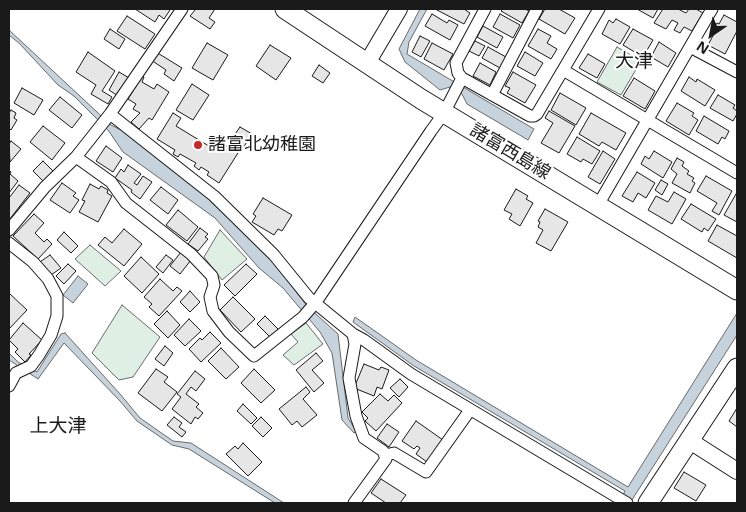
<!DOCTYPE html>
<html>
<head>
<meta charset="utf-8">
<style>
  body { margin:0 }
  #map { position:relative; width:746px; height:512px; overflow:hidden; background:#fff; font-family:"Open Sans",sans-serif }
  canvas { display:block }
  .frame { position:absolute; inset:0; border:10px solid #1a1a1a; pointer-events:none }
  .north { position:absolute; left:686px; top:10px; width:50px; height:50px; -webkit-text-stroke:4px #fff; paint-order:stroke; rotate:213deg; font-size:14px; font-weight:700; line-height:20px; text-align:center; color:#1a1a1a }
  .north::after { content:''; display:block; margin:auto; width:18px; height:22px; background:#1a1a1a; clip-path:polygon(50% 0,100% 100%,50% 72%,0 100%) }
</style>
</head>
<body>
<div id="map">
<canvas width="746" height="512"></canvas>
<div class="frame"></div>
<div class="north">N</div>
</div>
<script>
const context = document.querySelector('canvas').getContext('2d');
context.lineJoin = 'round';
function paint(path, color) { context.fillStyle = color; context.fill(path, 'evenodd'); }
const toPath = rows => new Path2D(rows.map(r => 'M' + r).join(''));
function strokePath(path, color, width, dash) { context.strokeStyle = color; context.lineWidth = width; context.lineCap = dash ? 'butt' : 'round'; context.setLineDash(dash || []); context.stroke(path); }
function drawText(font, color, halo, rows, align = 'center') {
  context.font = font + ' "Open Sans","Noto Sans JP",sans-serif'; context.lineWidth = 4; context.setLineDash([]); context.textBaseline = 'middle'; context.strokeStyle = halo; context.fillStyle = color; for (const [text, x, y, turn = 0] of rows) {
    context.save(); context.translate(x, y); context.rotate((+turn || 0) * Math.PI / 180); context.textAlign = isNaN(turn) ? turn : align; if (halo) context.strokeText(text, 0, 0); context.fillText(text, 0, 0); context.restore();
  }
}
const green = toPath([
  [617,47,641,61,621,95,597,82,617,47],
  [220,230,247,259,222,280,204,257,220,230],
  [90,245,121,271,105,286,75,259,90,245],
  [122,305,160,337,133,377,119,380,92,353,122,305],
  [306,323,323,344,294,365,283,355,298,342,291,334,306,323]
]);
const water = toPath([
  [420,9,427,9,409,42,407,54,534,129,528,140,467,104,462,94,450,87,440,90,405,62,399,49,420,9],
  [9,30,111,125,123,131,198,189,270,258,307,306,338,334,348,418,356,431,354,433,342,420,332,353,320,332,283,288,259,268,215,218,123,152,108,130,74,96,58,85,19,43,9,35,9,30],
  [78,276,88,284,73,303,63,295,78,276],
  [737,313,737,335,630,503,619,503,625,491,414,366,353,322,355,317,416,360,628,487,737,313],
  [65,333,120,394,140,418,173,441,191,443,284,503,275,503,189,449,172,445,137,421,120,401,64,343,38,379,9,360,9,353,18,362,37,372,61,334,65,333]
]);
const building = toPath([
  [135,9,168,9,170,10,164,19,159,15,155,22,135,9],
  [193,9,215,9,209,18,215,22,210,29,190,16,195,10,193,9],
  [435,9,464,9,470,13,464,24,435,9],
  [503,9,525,9,529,11,522,23,501,11,503,9],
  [545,9,559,9,575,18,565,34,539,19,545,9],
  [637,9,658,9,653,18,637,9],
  [663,9,678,9,686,13,689,9,696,9,703,13,692,31,684,27,680,33,674,30,678,23,672,20,666,29,654,23,663,9],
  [432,14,447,23,449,20,458,25,450,40,425,26,432,14],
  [500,14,520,25,513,38,493,27,500,14],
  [724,15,737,22,737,31,725,54,708,45,716,30,713,29,717,23,719,24,724,15],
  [127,16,155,34,145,49,117,31,127,16],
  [616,19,630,27,620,44,602,34,609,20,613,23,616,19],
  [483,26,503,37,497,48,477,37,483,26],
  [110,29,125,39,119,49,104,39,110,29],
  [538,29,551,36,547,43,557,49,551,59,528,46,538,29],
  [633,29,653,40,643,57,623,45,633,29],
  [420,36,430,41,421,57,412,52,420,36],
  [475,41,485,46,479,56,469,51,475,41],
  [659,42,676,53,668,67,651,57,659,42],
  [207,43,228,55,213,80,192,68,207,43],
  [432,43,453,54,444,70,424,59,432,43],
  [270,45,291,58,276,80,256,66,270,45],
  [488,47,506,57,500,68,482,58,488,47],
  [88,52,115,71,102,91,112,97,108,104,91,94,96,85,76,72,88,52],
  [156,52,182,68,174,81,164,74,166,70,151,60,156,52],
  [525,52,543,63,535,76,517,66,525,52],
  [588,54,605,64,597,78,579,68,588,54],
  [480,63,496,72,490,85,473,76,480,63],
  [319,65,330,73,323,83,312,76,319,65],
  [119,72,129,78,118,96,109,90,119,72],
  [513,72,536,85,525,103,507,93,510,88,505,86,513,72],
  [139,75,144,77,142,82,154,89,157,84,169,92,152,120,149,118,139,129,131,122,140,113,133,109,136,104,128,99,133,91,131,89,139,75],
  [689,77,696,82,697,79,715,90,705,106,681,91,689,77],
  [634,78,655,91,645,109,623,96,634,78],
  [192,84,209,95,193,120,176,110,192,84],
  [22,88,43,100,34,115,14,103,22,88],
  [560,93,586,108,576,125,551,110,560,93],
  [718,95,735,105,733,108,737,111,737,114,733,121,710,108,718,95],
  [60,97,82,115,72,128,49,110,60,97],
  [677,103,694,113,692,116,698,120,689,135,666,121,677,103],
  [11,110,16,113,14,118,17,120,11,130,9,128,9,113,11,110],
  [549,111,575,126,559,153,541,143,553,123,545,118,549,111],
  [173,113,181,118,176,126,217,151,222,143,238,153,219,183,207,175,209,172,201,167,199,170,194,166,196,163,180,154,178,157,173,154,175,150,157,139,173,113],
  [591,113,626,133,616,150,602,142,599,146,579,134,591,113],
  [704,116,729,131,725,139,722,137,718,144,696,131,704,116],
  [43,126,65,143,52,160,30,142,43,126],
  [240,127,252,134,243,148,231,140,240,127],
  [577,137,600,151,592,164,583,159,581,162,567,154,577,137],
  [11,141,21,149,10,162,9,144,11,141],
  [106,146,122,158,113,172,96,161,106,146],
  [603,151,615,159,600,184,588,177,603,151],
  [654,151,672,162,663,178,641,164,645,156,649,159,654,151],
  [677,158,684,162,682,166,689,171,687,174,694,178,692,181,695,183,690,193,672,183,677,174,671,169,677,158],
  [43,161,54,172,44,182,33,171,43,161],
  [128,165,141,174,134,183,137,185,143,176,152,182,140,199,131,192,132,190,115,178,121,169,124,172,128,165],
  [9,170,11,172,10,174,18,181,9,193,9,170],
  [637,172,655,183,646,198,638,193,633,202,622,196,637,172],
  [706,176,732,191,719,215,712,211,717,203,697,191,706,176],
  [661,180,668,184,662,195,655,190,661,180],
  [62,183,76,193,73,196,79,200,70,213,50,200,62,183],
  [90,184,99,189,101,186,108,190,107,193,112,196,98,222,79,212,85,201,82,200,90,184],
  [19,185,30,193,9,220,9,198,19,185],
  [161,187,178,200,168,214,150,200,161,187],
  [516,189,528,196,526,199,533,203,520,226,509,219,512,214,504,210,516,189],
  [674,192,686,199,672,224,648,210,656,196,668,202,674,192],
  [736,194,737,194,737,222,724,215,736,194],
  [263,198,292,215,282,231,278,229,274,235,252,222,256,216,253,214,263,198],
  [691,204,716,219,708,231,704,228,702,232,681,219,691,204],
  [545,209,568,222,551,251,536,243,543,230,538,227,540,222,538,221,545,209],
  [178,210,198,227,187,241,166,225,178,210],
  [34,214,44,223,35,233,44,242,47,239,52,244,38,259,13,236,34,214],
  [717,225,737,236,737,258,708,241,717,225],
  [200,228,208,234,205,237,208,239,198,251,188,244,200,228],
  [124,229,142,244,124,266,98,245,105,237,112,243,124,229],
  [64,232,78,246,71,253,57,240,64,232],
  [181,252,191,260,180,274,170,266,181,252],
  [50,255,61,268,51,275,40,262,50,255],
  [166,255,173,260,163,273,156,267,166,255],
  [141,257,159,274,142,293,124,276,141,257],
  [68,264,76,271,64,284,56,276,68,264],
  [246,264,257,274,235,296,224,285,246,264],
  [160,279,173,291,177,287,182,291,159,316,149,307,152,304,144,297,160,279],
  [190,291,200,302,190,312,180,302,190,291],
  [9,293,27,310,9,329,9,293],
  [233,297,255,319,241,332,220,310,233,297],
  [167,311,180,325,168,338,154,324,167,311],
  [265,316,278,329,270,337,257,324,265,316],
  [189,319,201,331,185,346,174,335,189,319],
  [23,323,42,340,29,354,31,355,25,362,15,352,18,349,9,340,23,323],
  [210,332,221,343,201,362,189,349,200,338,202,340,210,332],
  [165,346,173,353,164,366,155,359,165,346],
  [221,348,239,367,226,379,208,361,221,348],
  [316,353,323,361,312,370,324,383,314,392,296,370,316,353],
  [364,364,379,370,381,367,389,370,382,389,377,387,374,396,354,388,364,364],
  [156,369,168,377,164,382,177,392,162,411,138,393,156,369],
  [254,369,275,390,261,403,241,383,254,369],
  [195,371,205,379,196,391,191,387,186,394,199,404,196,407,203,413,198,419,195,417,191,424,172,409,181,397,177,394,195,371],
  [400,379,408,387,399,397,390,388,400,379],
  [306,387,310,392,303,399,317,415,302,427,297,421,292,425,279,409,306,387],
  [380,394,388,401,394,395,402,403,376,431,365,421,368,418,362,412,380,394],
  [243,404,257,418,251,424,237,411,243,404],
  [737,408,737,427,729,421,737,408],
  [174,417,182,423,179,427,186,432,182,437,167,425,174,417],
  [261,417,272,428,263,437,252,426,261,417],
  [416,421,443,440,427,462,416,454,420,448,417,446,414,449,402,441,416,421],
  [387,424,399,432,389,447,377,438,387,424],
  [243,443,262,462,248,476,226,454,235,446,238,449,243,443],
  [684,472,706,485,696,501,674,488,684,472],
  [381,479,406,495,400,503,386,503,371,493,381,479]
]);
const street = toPath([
  [182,9,110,114,76,157,111,182,126,203,191,254,212,276,214,285,210,297,213,311,229,332,254,356,303,317,316,302,431,131,444,113,462,78],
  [485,9,456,63,458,73,462,78,530,116,534,116,537,114,563,70],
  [599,9,563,70,737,173],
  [690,47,737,72],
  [492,95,537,9],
  [110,114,214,196,274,255,309,298,353,334,364,340,411,374,627,503],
  [598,205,712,9],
  [9,230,45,187,76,157],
  [9,243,33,262,48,279,57,296,57,316,51,335,39,355,31,366,16,373,9,386],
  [353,334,355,344,349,378,356,416,364,438,383,451,386,459,354,503],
  [385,455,394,453,426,472,470,410]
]);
const secondary = toPath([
  [367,63,399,9],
  [690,441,737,471]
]);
const primary = toPath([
  [285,9,421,99,737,290],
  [648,503,737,368]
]);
const markers = [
  [198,145,5,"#c62828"]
];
const poiNames = [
  ["諸富北幼稚園",208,145]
];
const streetNames = [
  ["諸富西島線",510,152,31]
];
const neighbourhoodNames = [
  ["大津",634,62],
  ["上大津",58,427]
];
paint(green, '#e0efe3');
strokePath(green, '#6a6a6a', 1);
paint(water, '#c6d2dc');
strokePath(water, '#6a6a6a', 1);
paint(building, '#e6e6e6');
strokePath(building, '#1a1a1a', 1);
strokePath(street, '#1a1a1a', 13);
strokePath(secondary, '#1a1a1a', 18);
strokePath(primary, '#1a1a1a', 21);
strokePath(street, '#fff', 11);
strokePath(secondary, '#fff', 16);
strokePath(primary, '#fff', 19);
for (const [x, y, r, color] of markers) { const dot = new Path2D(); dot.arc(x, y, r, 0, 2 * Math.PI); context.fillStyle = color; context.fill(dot); strokePath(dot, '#fff', 2); }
drawText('18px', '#1a1a1a', '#fff', poiNames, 'left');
drawText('18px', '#1a1a1a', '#fff', streetNames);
drawText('19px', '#1a1a1a', '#fff', neighbourhoodNames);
</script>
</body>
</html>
